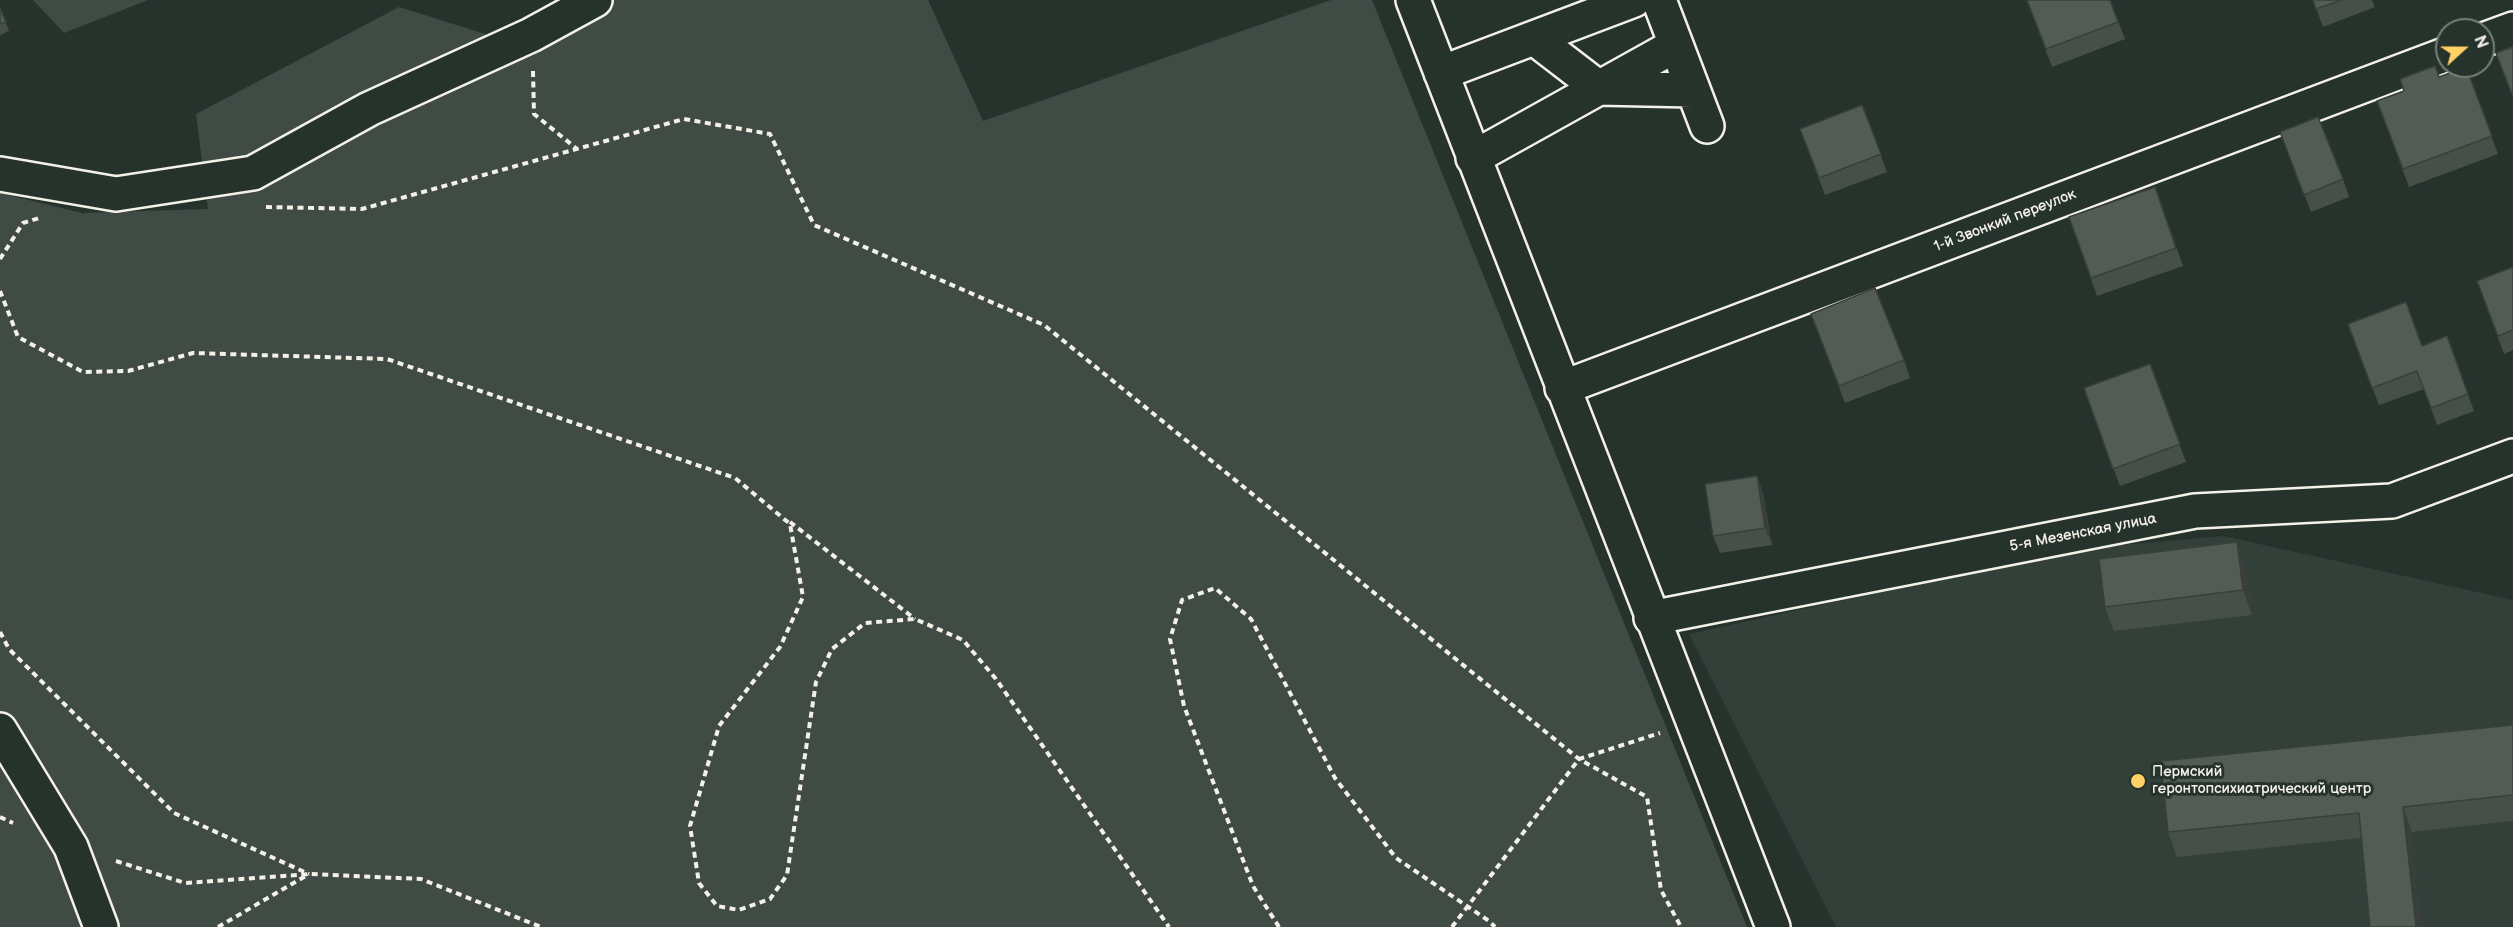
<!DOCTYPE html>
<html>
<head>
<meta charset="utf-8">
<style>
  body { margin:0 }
  #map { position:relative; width:2513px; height:927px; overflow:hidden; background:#26332d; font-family:"Balsamiq Sans",sans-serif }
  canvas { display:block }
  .north { position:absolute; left:2435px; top:18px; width:60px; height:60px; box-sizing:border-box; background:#26332d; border:2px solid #787f78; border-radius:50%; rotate:69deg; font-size:16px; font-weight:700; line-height:24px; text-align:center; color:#f4f1e8 }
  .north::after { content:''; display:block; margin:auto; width:21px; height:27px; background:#ffd166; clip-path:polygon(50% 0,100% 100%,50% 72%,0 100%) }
</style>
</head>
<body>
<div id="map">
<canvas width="2513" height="927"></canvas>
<div class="north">N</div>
</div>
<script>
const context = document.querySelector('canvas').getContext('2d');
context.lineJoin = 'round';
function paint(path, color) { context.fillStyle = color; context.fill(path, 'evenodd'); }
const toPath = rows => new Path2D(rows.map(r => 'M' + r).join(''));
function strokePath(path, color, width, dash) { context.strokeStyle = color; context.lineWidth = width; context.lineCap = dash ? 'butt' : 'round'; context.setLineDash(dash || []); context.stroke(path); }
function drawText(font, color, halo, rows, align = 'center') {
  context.font = font + ' "Balsamiq Sans",sans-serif'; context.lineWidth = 6; context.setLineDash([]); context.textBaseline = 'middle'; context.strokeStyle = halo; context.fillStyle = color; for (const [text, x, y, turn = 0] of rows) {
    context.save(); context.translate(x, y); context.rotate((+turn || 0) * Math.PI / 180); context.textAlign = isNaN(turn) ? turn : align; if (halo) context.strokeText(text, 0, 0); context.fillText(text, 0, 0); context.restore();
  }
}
const built = toPath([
  [2223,536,2513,600,2513,927,1836,927,1689,634,2077,549]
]);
const green = toPath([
  [33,0,148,0,64,33],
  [602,0,928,0,983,121,1331,0,1372,0,1747,927,0,927,0,193,82,213,208,209,196,114,399,7,501,39]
]);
const path = toPath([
  [533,71,534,114,577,149],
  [266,207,362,209,684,119,770,134,814,225,1044,325,1579,759,1647,797,1661,890,1681,927],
  [0,259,23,223,39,218],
  [0,291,18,337,83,372,128,371,193,353,387,359,735,478,790,524,803,597,780,647,719,726,690,826,699,883,717,906,739,910,770,899,787,875,816,682,832,649,865,623,915,619,963,640,996,679,1169,927],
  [790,522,915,619],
  [0,632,9,649,174,813,309,874],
  [0,817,13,823],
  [116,861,185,883,310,874,421,879,541,927],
  [218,927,309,874],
  [1279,927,1253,886,1184,706,1170,639,1182,600,1215,588,1251,619,1335,778,1396,858,1489,921,1495,927],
  [1452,927,1579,759,1660,733]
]);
const minor = toPath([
  [1413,0,1773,927],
  [1659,0,1707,126],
  [1534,38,1599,88,1693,90],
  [2483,40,2513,29],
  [1441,73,1634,0],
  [1473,158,1676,45],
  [0,174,116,194,253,173,369,109,531,35,595,0],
  [1562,388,2447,54],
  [1651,618,2195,511,2392,501,2513,456],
  [0,730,71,847,101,927]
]);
const wall = toPath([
  [2027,0,2110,0,2125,39,2052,67],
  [2313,0,2372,0,2375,7,2323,27],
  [0,8,9,31,0,35],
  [2466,67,2498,154,2409,187,2377,101],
  [1862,105,1887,172,1825,195,1800,129],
  [2280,132,2343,179,2349,197,2311,212],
  [2155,187,2183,266,2097,296,2069,217],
  [2513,267,2513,350,2504,354,2477,281],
  [1811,314,1904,360,1910,378,1845,403],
  [2348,324,2422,346,2447,336,2474,411,2437,425,2424,389,2379,405],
  [2150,364,2186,462,2120,486,2084,388],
  [1757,476,1763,493,1772,545,1720,553,1713,536],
  [2246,567,2252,615,2114,631,2105,607],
  [2513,725,2513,821,2412,832,2361,838,2177,857,2168,832]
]);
const shadedWall = toPath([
  [1757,476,1763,493,1772,545,1765,528],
  [2237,542,2246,567,2252,615,2243,590],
  [2403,807,2412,832,2422,927,2416,927]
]);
const building = toPath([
  [2027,0,2110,0,2118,22,2046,49,2027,0],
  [2313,0,2342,0,2316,9,2313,0],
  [0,8,6,22,0,24,0,8],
  [2513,47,2513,97,2496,53,2513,47],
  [2435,66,2439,77,2466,67,2492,136,2403,169,2377,101,2404,91,2400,79,2435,66],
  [1862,105,1881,154,1819,178,1800,129,1862,105],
  [2318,117,2343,179,2304,195,2280,132,2318,117],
  [2155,187,2176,248,2091,278,2069,217,2155,187],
  [2513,267,2513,330,2498,336,2477,281,2513,267],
  [1875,288,1904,360,1839,386,1811,314,1875,288],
  [2406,302,2422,346,2447,336,2468,394,2431,408,2417,371,2372,388,2348,324,2406,302],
  [2150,364,2180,444,2113,469,2084,388,2150,364],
  [1757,476,1765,528,1713,536,1705,484,1757,476],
  [2237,542,2243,590,2105,607,2099,559,2237,542],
  [2513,725,2513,795,2403,807,2416,927,2370,927,2359,813,2168,832,2161,761,2513,725]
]);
const markers = [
  [2138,781,8,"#ffd166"]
];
const streetNames = [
  ["1-й Звонкий переулок",2005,221,-21],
  ["5-я Мезенская улица",2083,533,-11]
];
const poiNames = [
  ["Пермский",2152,772],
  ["геронтопсихиатрический центр",2152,789]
];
paint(built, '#333f39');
paint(green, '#414b45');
strokePath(minor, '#f4f1e8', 38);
strokePath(path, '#f4f1e8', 4, [6, 4.5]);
strokePath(minor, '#26332d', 33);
paint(wall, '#474f49');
paint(shadedWall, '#39403c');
paint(building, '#525c55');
strokePath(building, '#39403c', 1.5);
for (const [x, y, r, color] of markers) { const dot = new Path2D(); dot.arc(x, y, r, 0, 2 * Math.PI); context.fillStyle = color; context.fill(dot); strokePath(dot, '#26332d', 2); }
drawText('15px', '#f4f1e8', '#26332d', streetNames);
drawText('15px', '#f4f1e8', '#26332d', poiNames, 'left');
</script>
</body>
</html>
